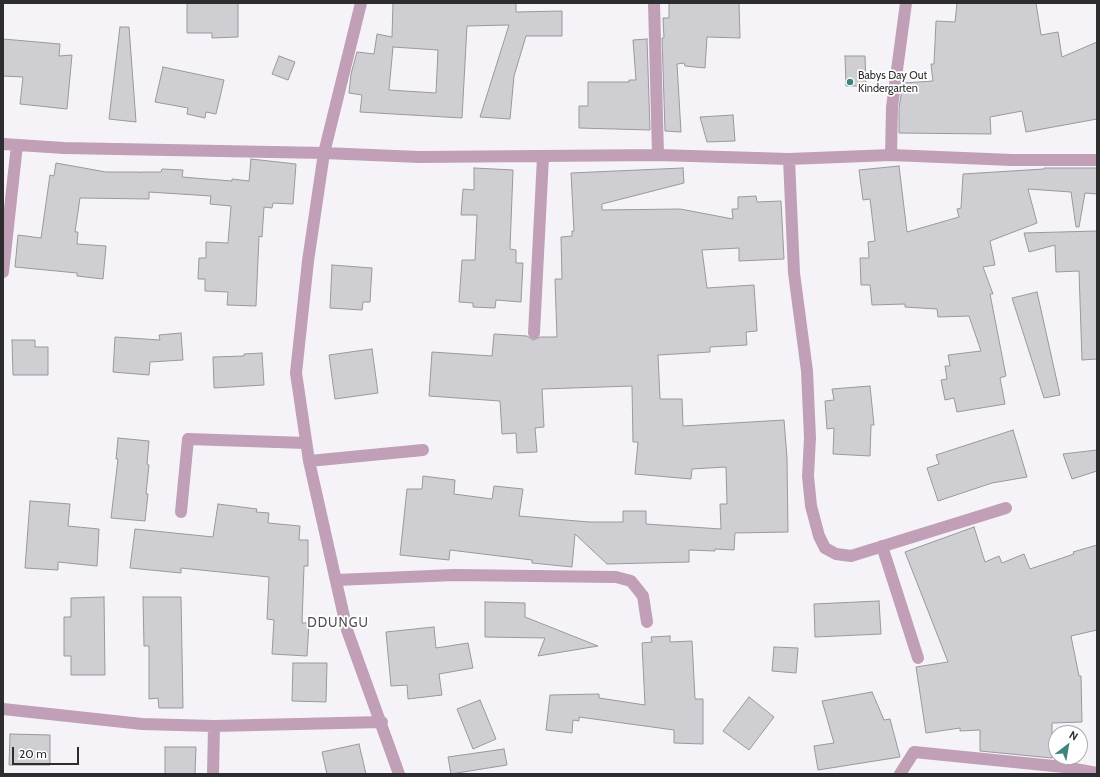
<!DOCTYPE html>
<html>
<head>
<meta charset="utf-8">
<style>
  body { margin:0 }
  #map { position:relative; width:1100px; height:777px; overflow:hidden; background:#f6f3f8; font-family:Cabin,sans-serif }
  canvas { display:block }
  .frame { position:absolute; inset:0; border:4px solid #2d2c2e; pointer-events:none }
  .north { position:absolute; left:1048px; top:725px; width:40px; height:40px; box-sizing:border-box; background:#fff; border:1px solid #ababab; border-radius:50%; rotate:31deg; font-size:11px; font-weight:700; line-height:16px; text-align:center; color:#2d2c2e }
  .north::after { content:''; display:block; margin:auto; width:14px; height:18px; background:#3d847e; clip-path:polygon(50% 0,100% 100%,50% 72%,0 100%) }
  .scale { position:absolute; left:12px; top:747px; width:67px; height:18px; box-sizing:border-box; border:2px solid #2d2c2e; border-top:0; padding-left:5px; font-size:12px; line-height:14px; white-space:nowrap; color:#2d2c2e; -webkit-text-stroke:3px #fff; paint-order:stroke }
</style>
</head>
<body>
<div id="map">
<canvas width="1100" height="777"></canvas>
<div class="frame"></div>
<div class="north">N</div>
<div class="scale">20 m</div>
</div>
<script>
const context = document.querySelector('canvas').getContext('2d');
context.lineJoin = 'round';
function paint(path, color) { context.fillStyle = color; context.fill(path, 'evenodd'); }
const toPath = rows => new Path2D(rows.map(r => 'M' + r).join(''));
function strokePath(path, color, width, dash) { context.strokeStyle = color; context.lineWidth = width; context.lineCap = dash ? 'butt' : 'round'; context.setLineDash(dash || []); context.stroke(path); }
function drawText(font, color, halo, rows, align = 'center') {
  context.font = font + ' Cabin,sans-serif'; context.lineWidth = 3.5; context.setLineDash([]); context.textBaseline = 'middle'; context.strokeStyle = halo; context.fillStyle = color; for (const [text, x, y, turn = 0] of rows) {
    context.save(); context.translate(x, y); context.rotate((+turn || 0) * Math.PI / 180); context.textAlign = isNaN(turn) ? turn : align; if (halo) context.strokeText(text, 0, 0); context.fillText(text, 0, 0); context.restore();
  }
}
const building = toPath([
  [187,3,238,3,238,37,212,38,212,33,187,33,187,3],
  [393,3,516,3,516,12,562,11,562,36,526,36,514,76,510,119,480,117,509,25,467,26,462,118,360,112,362,95,349,93,351,74,357,52,374,54,377,34,392,37,393,3],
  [393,47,438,50,436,93,389,90,393,47],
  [669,3,739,3,740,38,707,37,705,68,685,66,684,63,677,64,681,132,665,131,662,38,664,38,663,18,669,18,669,3],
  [957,3,1036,3,1041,35,1058,32,1062,57,1097,42,1097,119,1026,132,1022,111,990,117,991,134,899,133,899,108,903,83,933,81,931,64,934,64,936,21,955,22,957,3],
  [120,27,129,27,136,122,109,119,120,27],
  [3,39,60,44,59,56,72,55,67,109,20,104,23,77,3,76,3,39],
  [647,39,650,130,579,128,579,106,588,106,588,82,629,82,629,80,636,80,633,40,647,39],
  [279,56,295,62,288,80,272,74,279,56],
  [845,56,865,56,866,86,846,86,845,56],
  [163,67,224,80,216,114,206,112,205,118,187,114,188,108,155,102,163,67],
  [733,115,735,141,707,142,700,117,733,115],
  [251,159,296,164,293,204,273,203,272,208,264,207,262,237,259,236,256,306,227,305,228,292,205,291,205,279,198,279,199,258,206,258,206,242,228,243,231,206,210,204,211,196,149,192,149,199,80,198,75,232,78,232,77,244,106,246,103,279,77,276,77,273,15,267,18,235,41,238,50,175,54,176,56,163,106,172,140,172,140,173,141,172,161,172,162,169,183,170,182,177,232,181,232,179,249,181,251,159],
  [899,166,907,232,959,217,957,209,961,208,963,174,1044,169,1044,168,1097,168,1097,194,1085,193,1079,227,1076,227,1071,192,1028,189,1037,223,990,241,995,265,983,267,993,294,990,294,1006,376,1000,378,1005,404,957,412,954,398,945,400,941,380,947,379,945,366,950,366,948,355,981,351,969,316,938,317,937,309,905,307,905,304,872,305,870,285,861,285,860,258,869,258,868,242,875,241,870,199,863,200,859,170,899,166],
  [474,168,513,170,510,249,516,250,516,263,523,263,521,302,496,300,495,308,473,307,473,303,459,302,462,260,475,260,477,215,461,215,463,189,474,190,474,168],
  [683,168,684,183,602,204,602,210,680,209,733,219,732,209,738,209,738,197,756,196,757,202,781,201,784,259,739,261,739,248,702,250,707,288,754,285,757,331,746,332,747,345,710,347,710,352,658,355,660,399,682,399,683,426,784,420,787,458,788,532,735,533,734,550,715,549,715,551,689,550,689,562,607,564,575,534,572,567,532,563,532,560,450,550,449,560,400,555,407,489,422,489,423,476,455,480,454,494,492,499,494,486,523,489,519,516,589,522,623,522,623,511,646,511,646,524,721,529,720,504,727,504,726,467,692,469,691,479,635,474,638,442,633,442,632,386,542,389,544,427,535,428,537,452,517,453,516,433,502,434,500,401,429,396,432,352,492,356,494,334,527,336,533,340,540,337,557,337,555,279,562,279,561,237,572,236,572,231,574,231,571,173,683,168],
  [1097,231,1097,359,1082,360,1079,271,1056,272,1055,245,1029,252,1024,233,1097,231],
  [332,265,372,268,370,302,363,302,362,310,330,308,332,265],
  [1037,292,1060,395,1044,398,1012,298,1037,292],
  [181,333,183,360,150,362,149,375,113,372,115,337,160,340,159,335,181,333],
  [12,340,35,340,35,347,48,347,48,375,13,375,12,340],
  [372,349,378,393,335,399,329,355,372,349],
  [262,353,264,385,214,388,213,357,244,356,244,354,262,353],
  [870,386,874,425,871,425,870,456,833,454,834,428,827,429,825,401,834,400,832,389,870,386],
  [1013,430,1027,477,992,483,938,501,927,468,939,464,936,455,1013,430],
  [118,438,149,441,147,464,149,465,146,494,148,494,145,521,111,518,118,459,116,459,118,438],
  [1097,450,1097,471,1072,479,1063,454,1097,450],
  [30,501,70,504,68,526,99,529,97,566,58,562,58,570,25,568,30,501],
  [218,504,257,509,256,512,269,513,268,523,300,526,299,540,308,540,308,566,304,566,302,623,309,623,307,656,272,654,274,620,267,619,269,577,181,568,181,573,130,568,135,529,213,537,218,504],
  [974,527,985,562,999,556,1002,563,1024,554,1030,569,1074,554,1073,552,1097,545,1097,630,1071,636,1079,676,1081,676,1082,722,1052,723,1052,758,980,751,980,730,960,731,960,728,926,733,916,667,948,662,905,552,974,527],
  [104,597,105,675,71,675,71,656,64,656,64,617,71,617,71,598,104,597],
  [143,597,181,597,183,708,159,708,158,698,149,699,149,646,144,646,143,597],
  [879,601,881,634,815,637,814,604,879,601],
  [485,602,525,603,525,617,598,646,538,656,545,638,485,637,485,602],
  [434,627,436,648,468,643,473,668,439,674,442,695,408,699,407,685,391,686,386,632,434,627],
  [670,636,670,642,692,641,695,699,703,699,703,744,674,743,674,730,579,717,579,721,573,720,572,733,546,730,550,695,599,694,599,698,645,705,642,643,652,642,651,637,670,636],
  [774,647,798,648,796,673,772,671,774,647],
  [293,663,327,663,326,702,292,701,293,663],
  [872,692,884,720,890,719,900,757,818,770,814,746,834,743,822,701,872,692],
  [749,697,774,717,749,750,723,731,749,697],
  [480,700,496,739,473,749,457,709,480,700],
  [10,734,50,735,50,765,9,765,10,734],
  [359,744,366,774,327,774,322,752,359,744],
  [165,747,196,747,195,774,165,774,165,747],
  [504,749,507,765,451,774,448,757,504,749]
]);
const minor = toPath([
  [361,3,324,153,308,261,296,373,309,461,347,630,399,774],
  [654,3,658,155],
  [3,144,64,148,324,153,419,157,658,155,789,159,891,155,1012,160,1097,160],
  [891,155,892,107,906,3],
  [789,159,794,273,807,371,810,438,808,476,811,506,819,536,825,548,836,554,851,556,1006,508],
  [3,272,17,145],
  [534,333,543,157],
  [309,461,423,450],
  [181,512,188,439,306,443],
  [882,546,918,658],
  [336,580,454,575,616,577,631,581,643,596,647,622],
  [3,709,142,724,214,726,382,722],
  [213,774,214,726],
  [900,774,914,752,1064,767,1097,773]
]);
const markers = [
  [850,82,4,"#3d847e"]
];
const poiNames = [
  ["Babys Day Out",858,76],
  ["Kindergarten",858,89]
];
const quarterNames = [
  ["DDUNGU",338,623]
];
paint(building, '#ceced3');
strokePath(building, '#98989d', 1);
strokePath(minor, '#c19fb7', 12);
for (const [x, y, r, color] of markers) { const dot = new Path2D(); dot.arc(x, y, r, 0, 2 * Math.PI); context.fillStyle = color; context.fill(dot); strokePath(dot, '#fff', 1.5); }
drawText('11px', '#2d2c2e', '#fff', poiNames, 'left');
context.letterSpacing = '1px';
drawText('13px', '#4f4d51', '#fff', quarterNames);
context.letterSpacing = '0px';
</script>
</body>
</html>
